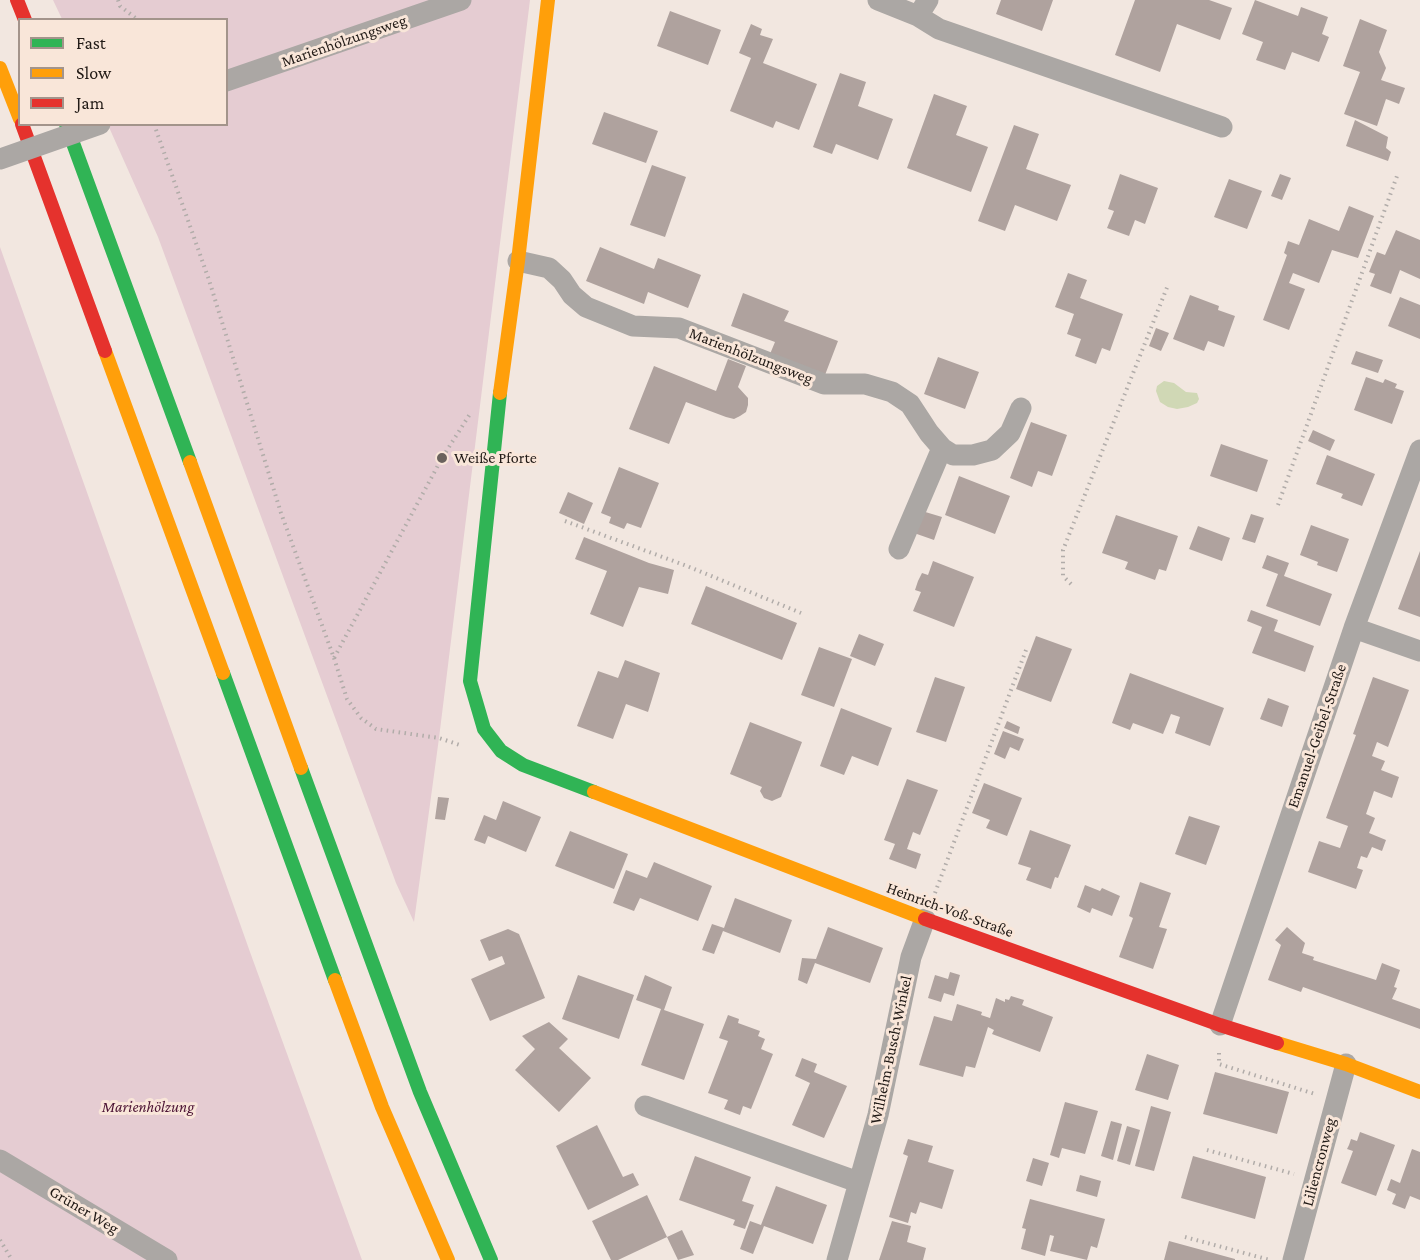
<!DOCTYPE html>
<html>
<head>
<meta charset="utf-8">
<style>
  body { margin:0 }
  #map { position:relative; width:1420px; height:1260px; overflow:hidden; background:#f2e7e0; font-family:"Crimson Pro",serif }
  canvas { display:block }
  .legend { position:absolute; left:18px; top:18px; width:210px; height:108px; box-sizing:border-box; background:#f9e6d9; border:2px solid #a3948b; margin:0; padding:8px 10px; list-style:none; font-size:18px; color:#211a16 }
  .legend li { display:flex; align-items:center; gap:12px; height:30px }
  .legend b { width:30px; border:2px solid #a3948b }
</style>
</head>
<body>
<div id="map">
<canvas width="1420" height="1260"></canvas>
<ul class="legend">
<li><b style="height:8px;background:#30b455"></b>Fast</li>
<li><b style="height:8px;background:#ff9f0a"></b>Slow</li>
<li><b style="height:8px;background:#e5322d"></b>Jam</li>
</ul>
</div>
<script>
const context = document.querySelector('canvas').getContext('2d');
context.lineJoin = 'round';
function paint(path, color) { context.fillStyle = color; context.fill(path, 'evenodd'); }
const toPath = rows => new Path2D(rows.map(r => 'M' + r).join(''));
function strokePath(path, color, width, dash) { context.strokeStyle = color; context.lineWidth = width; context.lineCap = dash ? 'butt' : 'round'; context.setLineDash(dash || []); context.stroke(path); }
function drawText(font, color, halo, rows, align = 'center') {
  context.font = font + ' "Crimson Pro",serif'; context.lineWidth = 6; context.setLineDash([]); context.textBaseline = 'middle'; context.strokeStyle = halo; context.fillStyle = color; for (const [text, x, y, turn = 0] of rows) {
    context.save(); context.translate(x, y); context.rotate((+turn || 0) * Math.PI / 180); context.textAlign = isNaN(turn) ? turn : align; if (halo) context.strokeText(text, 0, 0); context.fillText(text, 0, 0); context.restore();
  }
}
const green = toPath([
  [53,0,530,0,439,738,414,922,396,883,158,237,108,125,226,124,226,20,62,19],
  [0,247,250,952,362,1260,0,1260]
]);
const water = toPath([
  [1164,381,1174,383,1186,392,1197,393,1199,399,1197,403,1188,407,1177,409,1168,407,1160,402,1156,391,1157,386]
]);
const building = toPath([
  [1001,0,1053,0,1042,31,996,14],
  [1135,0,1209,0,1232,8,1220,40,1177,24,1160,72,1115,55],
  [1255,0,1298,16,1301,7,1328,17,1322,34,1329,37,1319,62,1292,52,1285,70,1256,60,1263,42,1242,34],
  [670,11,721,30,708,65,657,46],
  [1360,19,1387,30,1379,52,1386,68,1381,80,1405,88,1399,104,1386,99,1377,126,1344,114,1360,72,1343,66],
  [751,24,762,29,760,35,773,39,763,63,817,84,799,130,776,121,773,128,730,111,751,58,739,53],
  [840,73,866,82,858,106,893,119,878,160,836,144,832,154,813,147],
  [934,94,967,106,956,135,988,147,971,192,907,168],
  [604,112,658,131,646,163,592,144],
  [1355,120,1388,137,1386,148,1391,152,1388,161,1346,146],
  [1014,125,1039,134,1026,169,1071,185,1057,221,1015,205,1005,231,978,221],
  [652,165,686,177,665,237,630,225],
  [1120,174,1158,188,1145,224,1135,220,1129,236,1107,228,1114,211,1108,209],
  [1280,174,1291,178,1282,200,1271,196],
  [1229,179,1262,191,1247,229,1214,217],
  [1349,206,1374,216,1358,258,1332,250,1319,283,1293,273,1289,283,1305,289,1289,330,1263,320,1287,255,1284,253,1288,241,1299,245,1309,219,1339,231],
  [1396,230,1420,240,1420,279,1400,270,1391,294,1370,286,1375,274,1369,272,1377,252,1385,255],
  [600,247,654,269,658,258,701,275,688,308,648,292,644,304,586,281],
  [1068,273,1087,280,1080,298,1123,314,1110,351,1102,348,1096,364,1075,356,1081,339,1067,334,1074,314,1055,307],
  [743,293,789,311,784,321,838,341,825,375,770,354,775,342,731,326],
  [1190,295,1219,306,1218,310,1235,316,1224,347,1208,341,1204,351,1173,339],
  [1400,297,1420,305,1420,339,1388,326],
  [1156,328,1169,333,1161,351,1149,346],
  [1356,351,1383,360,1378,373,1351,364],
  [938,357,979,372,965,409,924,394],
  [728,359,746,366,738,387,748,398,748,405,746,412,740,416,734,419,726,417,686,402,669,444,629,429,654,366,716,391],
  [1366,377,1383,383,1385,379,1397,384,1395,388,1404,391,1392,424,1354,410],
  [1031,422,1067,435,1052,476,1038,471,1032,487,1010,478],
  [1313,430,1335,440,1330,451,1308,441],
  [1221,444,1268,460,1257,492,1210,476],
  [1327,455,1375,474,1362,506,1341,498,1343,494,1316,484],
  [619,467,659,483,641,528,627,523,624,529,609,523,611,517,601,513],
  [959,476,1010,496,995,534,945,515],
  [568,492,593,503,584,524,559,513],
  [922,511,942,517,934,540,914,533],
  [1251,514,1264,518,1255,543,1242,539],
  [1116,515,1178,536,1166,571,1159,569,1155,580,1125,569,1128,562,1102,553],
  [1311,525,1349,539,1337,572,1317,565,1318,562,1300,555],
  [1198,526,1230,538,1222,561,1189,549],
  [584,537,649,563,674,570,668,594,639,587,623,627,590,614,607,571,575,559],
  [1420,551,1420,617,1398,609],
  [1267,555,1289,563,1284,576,1332,594,1320,626,1266,606,1278,574,1262,568],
  [933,561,974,577,954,627,913,611,921,592,915,590,918,581,922,573,928,575],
  [706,586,797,623,782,660,691,624],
  [1251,610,1278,620,1274,631,1314,646,1305,672,1252,653,1262,627,1247,621],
  [859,634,884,644,875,666,850,656],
  [1036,636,1072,649,1051,702,1016,689],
  [819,647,852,659,834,707,801,695],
  [625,660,660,673,648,712,626,704,613,739,577,726,598,671,618,678],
  [1130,673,1224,708,1210,746,1175,733,1180,717,1171,714,1163,734,1133,723,1130,730,1112,723],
  [935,677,965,687,946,742,916,732],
  [1373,677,1409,690,1388,747,1377,742,1372,756,1385,761,1381,770,1399,777,1392,798,1374,791,1366,814,1375,818,1369,833,1386,840,1382,851,1372,847,1367,858,1361,856,1357,868,1363,870,1356,889,1308,872,1319,841,1340,848,1348,826,1326,818,1356,735,1353,734],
  [1268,698,1289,706,1282,727,1260,719],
  [841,708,892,728,878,766,852,756,844,775,820,766],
  [1007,721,1020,727,1018,734,1004,728],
  [750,722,802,742,781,797,772,801,764,798,760,791,762,787,730,774],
  [1003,731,1024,739,1019,751,1010,747,1005,759,994,754],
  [907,779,938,790,920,835,913,832,907,849,921,854,916,869,889,859,895,844,884,840],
  [984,783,1022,798,1007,836,986,828,990,820,972,813],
  [438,797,449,798,445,820,435,819],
  [503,801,541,817,526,852,488,836,485,844,474,840,484,815,496,820],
  [1189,816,1220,826,1206,865,1175,854],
  [1030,830,1071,845,1058,878,1055,877,1051,889,1026,880,1031,868,1018,864],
  [570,831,628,854,614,889,555,866],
  [654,862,712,886,698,921,640,898,634,911,613,903,626,870,647,878],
  [1140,882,1171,893,1159,927,1167,929,1153,969,1119,957,1133,918,1129,916],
  [1085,885,1100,891,1102,888,1120,896,1112,916,1092,908,1090,913,1077,907],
  [735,898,792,920,780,953,723,931,714,954,702,950,712,924,724,928],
  [828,927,883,948,870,983,815,963,807,984,798,980,802,958,816,959],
  [1287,927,1305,943,1302,953,1314,957,1313,960,1376,980,1382,963,1400,970,1394,987,1397,988,1392,999,1420,1009,1420,1029,1303,987,1301,992,1268,980,1281,945,1275,940],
  [508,929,519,934,545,998,490,1021,471,979,505,964,502,956,489,961,480,940],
  [950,972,960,975,954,996,944,993,941,1002,928,998,935,975,948,979],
  [578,975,634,995,619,1039,562,1019],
  [645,975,672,987,664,1010,704,1024,684,1080,641,1065,661,1009,636,1000],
  [1011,996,1024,1000,1022,1005,1053,1017,1040,1052,992,1034,994,1030,988,1027,975,1068,966,1066,963,1077,919,1065,934,1016,952,1021,957,1004,982,1012,981,1015,990,1018,996,998,1005,1002,1005,999,1009,1000],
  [728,1015,739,1019,738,1023,760,1031,758,1036,765,1039,761,1049,773,1054,751,1109,743,1106,740,1115,724,1109,728,1100,708,1093,728,1041,719,1038],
  [549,1022,568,1039,559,1048,591,1078,559,1112,515,1070,535,1049,522,1036],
  [1147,1054,1179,1065,1168,1100,1135,1090],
  [802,1058,817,1064,814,1072,847,1086,824,1138,792,1125,810,1083,795,1076],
  [1215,1072,1289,1092,1277,1134,1203,1114],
  [1065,1102,1098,1111,1085,1154,1062,1148,1059,1158,1050,1155],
  [1151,1106,1171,1112,1154,1171,1135,1166],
  [1111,1121,1122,1124,1113,1160,1101,1156],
  [597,1125,623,1177,633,1173,639,1185,588,1210,556,1146],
  [1127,1126,1140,1130,1130,1165,1117,1161],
  [1360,1132,1395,1145,1376,1196,1341,1183,1353,1151,1347,1149,1349,1145,1351,1139,1357,1141],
  [908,1139,933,1146,928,1162,954,1170,942,1209,920,1202,916,1214,911,1212,908,1223,889,1217,908,1156,903,1154],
  [1412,1149,1420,1152,1420,1200,1410,1196,1405,1209,1392,1204,1396,1194,1387,1190,1391,1179,1400,1183],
  [695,1156,751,1177,742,1201,754,1205,745,1229,733,1225,735,1220,679,1200],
  [1193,1156,1266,1177,1255,1219,1181,1198],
  [1033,1158,1049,1163,1042,1186,1026,1181],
  [1080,1175,1101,1181,1097,1197,1076,1191],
  [776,1186,827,1205,813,1244,764,1226,753,1254,740,1249,750,1221,761,1225],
  [647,1195,667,1237,618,1260,611,1260,592,1221],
  [1030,1199,1105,1219,1097,1248,1091,1246,1087,1260,1050,1251,1054,1236,1050,1235,1045,1256,1021,1249,1026,1229,1022,1228],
  [892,1221,911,1226,907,1242,926,1248,923,1260,879,1260],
  [682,1230,694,1255,678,1260,667,1237],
  [1169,1241,1235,1259,1235,1260,1164,1260]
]);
const path = toPath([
  [118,0,120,6,138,20],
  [154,124,209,280,281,513,334,658,442,458,470,414],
  [1278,505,1397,176],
  [565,521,687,566,801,613],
  [1071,584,1063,576,1063,550,1168,285],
  [334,658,347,699,361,718,376,729,439,738,460,745],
  [935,893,1026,650],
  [1219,1053,1219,1064,1315,1094],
  [1207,1150,1294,1174],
  [1185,1237,1270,1260],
  [0,1240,12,1260]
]);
const street = toPath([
  [878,0,918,16,939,29,1222,127],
  [918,16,928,0],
  [226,81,461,0],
  [518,261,549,268,562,280,572,295,586,307,633,326,679,328,824,384,865,384,892,392,910,404,929,433,942,448,953,455,973,455,992,450,1010,433,1021,408],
  [899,549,942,448],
  [1354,628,1420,651],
  [1220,1025,1354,628,1420,450],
  [645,1106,858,1182],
  [0,1160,167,1260],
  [837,1260,878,1115,911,957,925,919],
  [1293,1260,1346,1064]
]);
const fast = toPath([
  [66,124,190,462],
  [500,393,470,681,484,729,501,751,523,765,594,792],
  [223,673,335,980],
  [301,768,420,1092,491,1260]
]);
const slow = toPath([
  [0,68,20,119],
  [105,351,223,673],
  [500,393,518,261,548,0],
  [190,462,301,768],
  [594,792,925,919],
  [335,980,382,1107,448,1260],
  [1277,1043,1346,1064,1420,1092]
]);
const jam = toPath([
  [17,0,25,20],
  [22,124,105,351],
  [925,919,1220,1025,1277,1043]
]);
const streetBridge = toPath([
  [0,159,100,124]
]);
const markers = [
  [442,458,6,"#6a625d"]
];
const streetNames = [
  ["Marienhölzungsweg",344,41,-19],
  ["Marienhölzungsweg",751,356,21],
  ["Emanuel-Geibel-Straße",1317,736,-71],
  ["Heinrich-Voß-Straße",950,910,20],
  ["Wilhelm-Busch-Winkel",891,1050,-78],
  ["Liliencronweg",1319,1162,-75],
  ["Grüner Weg",84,1210,31]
];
const poiNames = [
  ["Weiße Pforte",454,458]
];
const parkNames = [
  ["Marienhölzung",148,1107]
];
paint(green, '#e5ccd2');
paint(water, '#d0d8b5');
paint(building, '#afa29e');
strokePath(path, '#b1aca9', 4, [1.5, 4.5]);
strokePath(street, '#aba7a4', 21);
strokePath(fast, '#30b455', 14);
strokePath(slow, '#ff9f0a', 14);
strokePath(jam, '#e5322d', 14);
strokePath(streetBridge, '#aba7a4', 21);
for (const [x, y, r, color] of markers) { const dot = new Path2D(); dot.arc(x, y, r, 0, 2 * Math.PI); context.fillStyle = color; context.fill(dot); strokePath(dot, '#f9e6d9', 2); }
drawText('16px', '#211a16', '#f9e6d9', streetNames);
drawText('16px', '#211a16', '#f9e6d9', poiNames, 'left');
drawText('italic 16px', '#4c1435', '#f9e6d9', parkNames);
</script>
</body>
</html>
